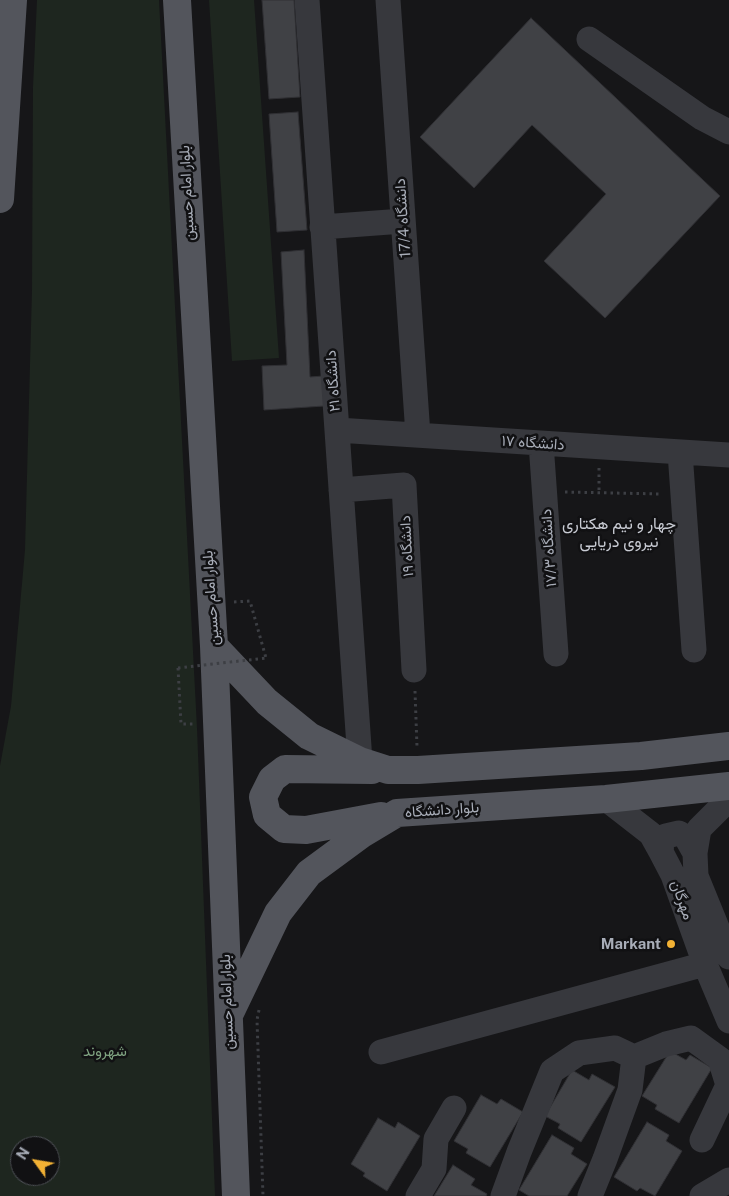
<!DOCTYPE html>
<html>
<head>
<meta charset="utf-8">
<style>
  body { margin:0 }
  #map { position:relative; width:729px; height:1196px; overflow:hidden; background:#161618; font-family:"Public Sans",sans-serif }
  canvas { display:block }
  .north { position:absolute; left:10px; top:1136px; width:50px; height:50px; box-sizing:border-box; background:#111113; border:1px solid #4d4f55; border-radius:50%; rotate:302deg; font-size:14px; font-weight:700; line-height:20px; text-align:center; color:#a8adb8 }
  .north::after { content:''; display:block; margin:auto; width:18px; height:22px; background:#f2b134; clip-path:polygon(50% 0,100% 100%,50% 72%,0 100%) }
</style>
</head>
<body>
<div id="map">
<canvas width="729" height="1196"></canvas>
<div class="north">N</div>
</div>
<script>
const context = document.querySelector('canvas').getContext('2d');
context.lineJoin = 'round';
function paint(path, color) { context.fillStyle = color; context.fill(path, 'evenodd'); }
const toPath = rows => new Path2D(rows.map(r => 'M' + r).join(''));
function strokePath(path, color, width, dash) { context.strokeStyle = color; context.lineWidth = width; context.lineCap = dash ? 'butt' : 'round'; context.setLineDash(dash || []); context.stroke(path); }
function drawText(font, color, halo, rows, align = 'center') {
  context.font = font + ' "Public Sans",Vazirmatn,sans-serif'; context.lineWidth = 5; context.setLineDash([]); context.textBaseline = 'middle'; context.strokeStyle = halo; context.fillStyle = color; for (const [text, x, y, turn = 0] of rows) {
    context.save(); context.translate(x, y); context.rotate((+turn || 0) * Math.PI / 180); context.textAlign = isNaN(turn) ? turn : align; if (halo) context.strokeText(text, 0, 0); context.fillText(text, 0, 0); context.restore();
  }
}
const green = toPath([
  [37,0,159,0,197,728,215,1196,0,1196,0,766,11,706,25,550,32,290,33,87],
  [20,1146,50,1146,50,1176,20,1176],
  [209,0,254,0,279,358,232,361]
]);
const building = toPath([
  [262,0,294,0,300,97,269,99,262,0],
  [531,18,720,196,605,318,544,261,606,194,532,125,474,188,420,137,531,18],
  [298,112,307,230,277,232,269,114,298,112],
  [304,250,310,377,323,376,324,406,264,410,262,366,287,365,281,252,304,250],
  [670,1051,686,1060,690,1055,712,1068,679,1123,655,1109,657,1105,642,1096,670,1051],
  [572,1070,589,1080,592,1074,615,1087,581,1142,558,1128,560,1124,545,1116,572,1070],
  [481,1095,497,1104,501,1099,523,1112,490,1167,466,1153,468,1149,454,1141,481,1095],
  [378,1118,395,1128,398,1122,420,1136,387,1191,363,1176,365,1173,351,1164,378,1118],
  [647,1122,669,1135,666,1141,682,1151,655,1196,640,1188,637,1191,614,1177,647,1122],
  [552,1135,574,1148,571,1154,587,1164,567,1196,529,1196,519,1190,552,1135],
  [453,1165,475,1179,471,1185,487,1194,486,1196,434,1196,453,1165]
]);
const path = toPath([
  [599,468,599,493],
  [565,492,661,494],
  [234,602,250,601,266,658],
  [178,668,181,724,194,724],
  [415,691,417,747],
  [259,1010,257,1020,263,1196]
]);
const minor = toPath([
  [307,0,360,761],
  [388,0,418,435],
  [589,39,702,118,729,132],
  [322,227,403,221],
  [337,430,729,455],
  [541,443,556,654],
  [680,452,694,650],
  [341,490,404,485,414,670],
  [606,799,651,834,661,852,673,875,705,964,729,1021],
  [729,799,699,829,695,853,696,876,729,957],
  [661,852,662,842,666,836,679,833,686,837,695,853],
  [381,1052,705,964],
  [634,1057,666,1044,691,1038,720,1059,728,1085,702,1140],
  [418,1196,434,1169,436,1139,454,1108],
  [503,1196,519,1152,552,1071,579,1053,615,1048,634,1057],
  [590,1196,605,1159,630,1090,634,1057],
  [702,1196,729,1180]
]);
const major = toPath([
  [177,0,214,646,236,1196],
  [0,199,13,0],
  [214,646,267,702,309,736,360,761,388,770,418,770,641,756,729,746],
  [372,770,285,769,272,779,263,797,267,815,284,829,306,830,381,816],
  [230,1013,278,913,309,873,362,834,397,813,606,799,729,786]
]);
const pathBridge = toPath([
  [178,668,266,658]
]);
const markers = [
  [671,944,5,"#f2b134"]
];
const streetNames = [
  ["بلوار امام حسین",187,193,-93],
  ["دانشگاه 17/4",403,218,-94],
  ["دانشگاه ۲۱",333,381,-94],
  ["دانشگاه ۱۷",533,443,4],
  ["دانشگاه ۱۹",407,546,-93],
  ["دانشگاه ۱۷/۳",549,548,-94],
  ["بلوار امام حسین",211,598,-94],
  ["بلوار دانشگاه",442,810,-4],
  ["مهرگان",682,900,70],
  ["بلوار امام حسین",227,1002,-92]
];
const poiNames = [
  ["Markant",661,944]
];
const parkNames = [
  ["شهروند",105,1051]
];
const neighbourhoodNames = [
  ["چهار و نیم هکتاری",619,524],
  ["نیروی دریایی",619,542]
];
paint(green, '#1e261f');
paint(building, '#404145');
strokePath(building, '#303034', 1);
strokePath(path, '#3d3f44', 3, [2.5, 4]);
strokePath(minor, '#37383d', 25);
strokePath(major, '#53555c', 28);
strokePath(pathBridge, '#3d3f44', 3, [2.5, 4]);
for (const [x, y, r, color] of markers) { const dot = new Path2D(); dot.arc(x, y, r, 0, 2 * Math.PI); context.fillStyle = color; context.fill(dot); strokePath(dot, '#111113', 2); }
drawText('15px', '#a8adb8', '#111113', streetNames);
drawText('bold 15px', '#a8adb8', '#111113', poiNames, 'right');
drawText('15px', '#7fa381', '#111113', parkNames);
drawText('16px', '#c9ccd4', '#111113', neighbourhoodNames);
</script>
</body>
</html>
